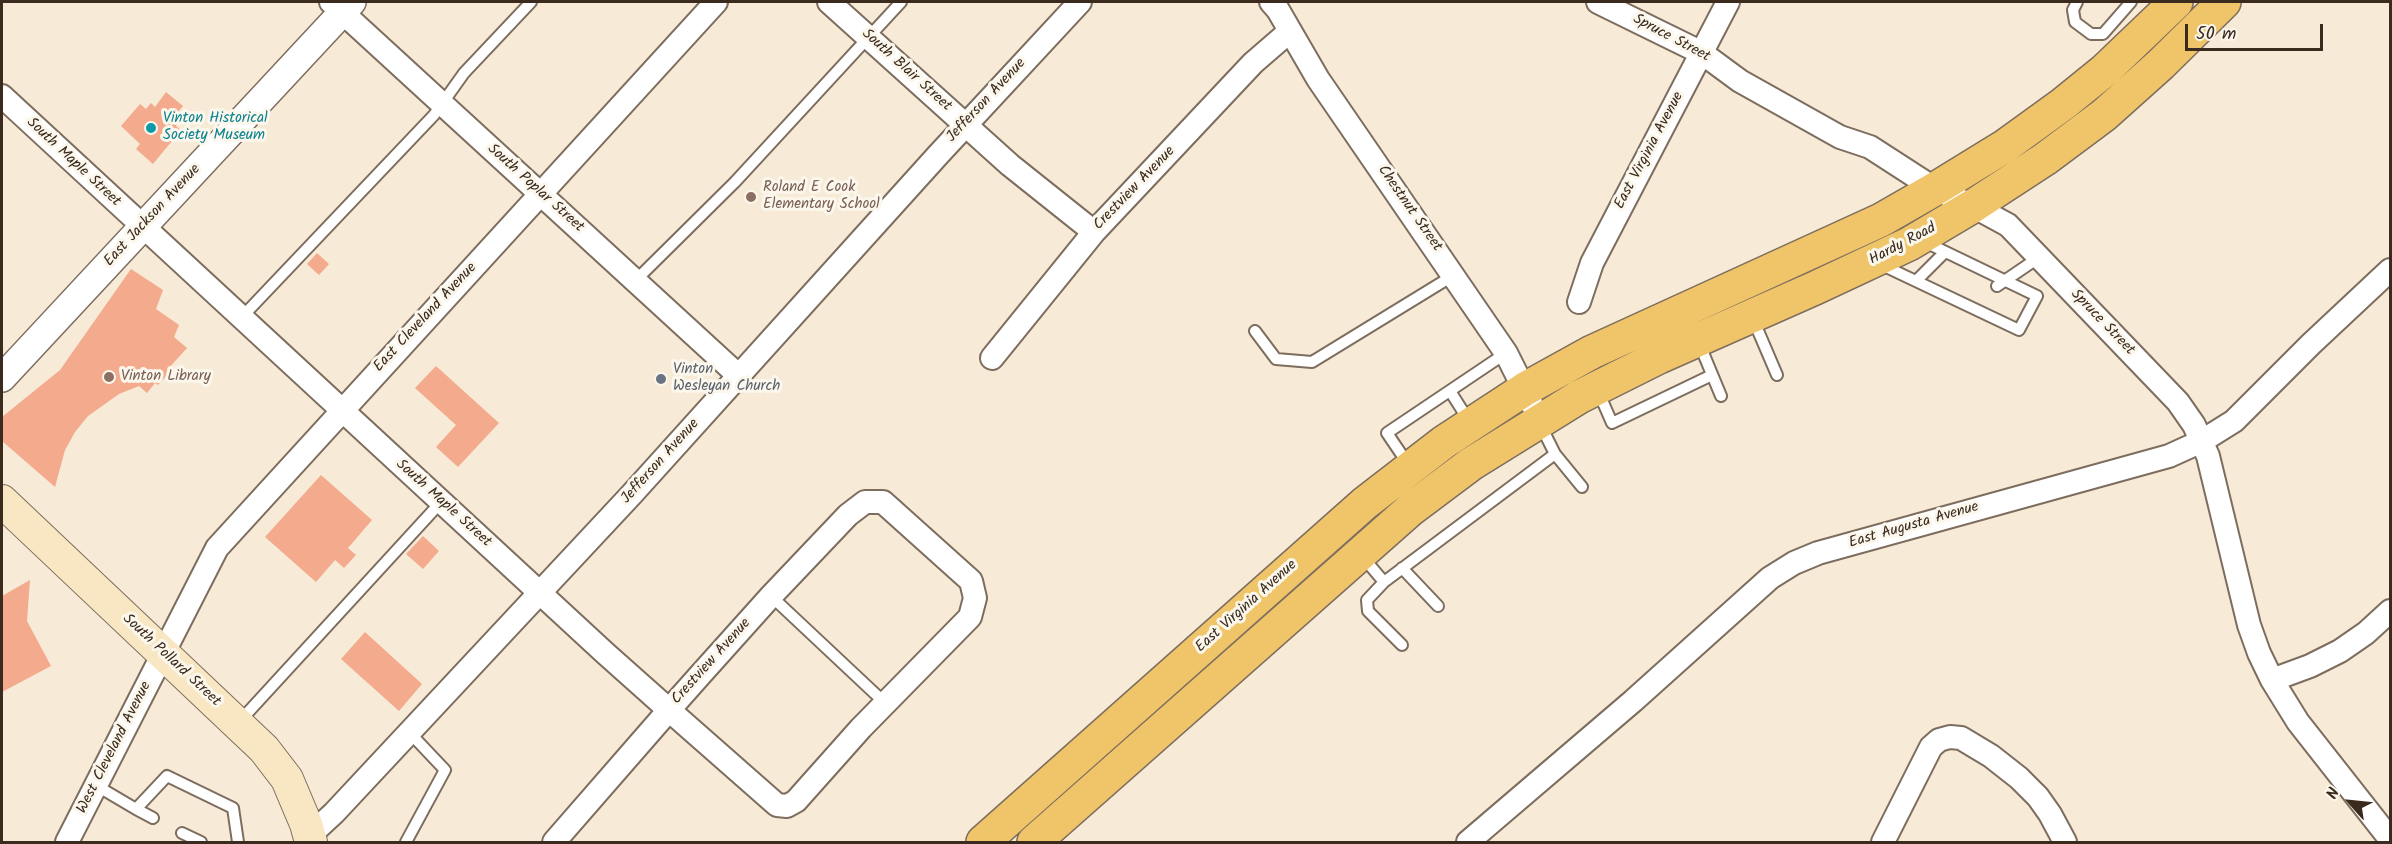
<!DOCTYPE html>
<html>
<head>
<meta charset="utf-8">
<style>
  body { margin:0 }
  #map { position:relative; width:2392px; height:844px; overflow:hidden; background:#f7ead6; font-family:Kalam,sans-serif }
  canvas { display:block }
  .frame { position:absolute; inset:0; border:3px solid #3b2a1e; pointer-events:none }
  .north { position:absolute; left:2320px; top:772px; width:60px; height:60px; -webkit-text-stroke:4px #fbf7ec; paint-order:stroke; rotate:297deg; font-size:16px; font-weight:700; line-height:24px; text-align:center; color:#3b2a1e }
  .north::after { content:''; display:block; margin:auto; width:21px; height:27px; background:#3b2a1e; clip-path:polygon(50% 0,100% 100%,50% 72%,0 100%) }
  .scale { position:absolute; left:2185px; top:24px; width:138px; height:27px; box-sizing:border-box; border:3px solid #3b2a1e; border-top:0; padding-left:8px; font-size:18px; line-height:21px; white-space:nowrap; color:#3b2a1e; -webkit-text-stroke:4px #fbf7ec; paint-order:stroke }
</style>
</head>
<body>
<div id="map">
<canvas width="2392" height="844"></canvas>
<div class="frame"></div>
<div class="north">N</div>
<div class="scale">50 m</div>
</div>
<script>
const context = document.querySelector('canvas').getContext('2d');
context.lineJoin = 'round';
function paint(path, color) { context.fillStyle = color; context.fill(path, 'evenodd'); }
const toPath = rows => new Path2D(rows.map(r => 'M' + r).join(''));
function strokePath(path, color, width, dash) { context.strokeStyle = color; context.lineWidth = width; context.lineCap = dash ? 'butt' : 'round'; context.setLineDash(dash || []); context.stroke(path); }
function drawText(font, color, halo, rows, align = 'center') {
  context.font = font + ' Kalam,sans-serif'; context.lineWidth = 6; context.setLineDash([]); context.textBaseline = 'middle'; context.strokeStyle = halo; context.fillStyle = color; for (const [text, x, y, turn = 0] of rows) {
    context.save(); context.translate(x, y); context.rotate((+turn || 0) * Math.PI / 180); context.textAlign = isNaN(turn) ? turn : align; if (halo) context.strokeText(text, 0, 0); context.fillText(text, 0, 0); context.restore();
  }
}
const building = toPath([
  [166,92,183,106,174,117,179,122,176,126,181,130,153,164,136,149,140,144,121,126,140,104,146,109,151,103,155,107],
  [317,253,329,264,319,275,307,264],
  [131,269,163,290,156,309,179,325,174,337,187,348,168,369,171,371,158,385,155,383,147,393,139,386,119,394,88,416,75,432,65,450,55,487,2,441,2,417,60,370],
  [436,366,499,423,458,467,436,447,456,425,415,388],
  [321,475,372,520,348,548,356,555,344,568,335,560,316,582,265,537],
  [423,536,439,551,423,569,406,554],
  [30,580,27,621,51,666,2,692,2,596],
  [365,632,422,684,399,711,341,659]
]);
const service = toPath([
  [2077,2,2073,10,2075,22,2091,34,2103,34,2131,2],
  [1882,265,2019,330,2037,296,1925,242],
  [636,280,735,182,901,2],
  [1916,281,1945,252],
  [1997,286,2038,258],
  [241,318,434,115,464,73,531,2],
  [1753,319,1777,375],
  [1255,331,1276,359,1312,362,1454,275],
  [1699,343,1721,396],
  [1450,391,1469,421],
  [1598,391,1612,423,1712,375],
  [1555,454,1582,487],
  [1408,464,1387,433,1506,353],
  [1362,556,1384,582,1555,454,1541,426],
  [1402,568,1438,606],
  [1384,582,1367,600,1368,611,1402,645],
  [771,596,885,703],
  [240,721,441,502],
  [97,786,136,809,167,776,233,808,238,842],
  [136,809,153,818],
  [182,833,201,842],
  [406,842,445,770,409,732]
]);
const minor = toPath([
  [331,2,739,376],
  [829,2,1010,165,1094,232],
  [1271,2,1278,10,1318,79,1506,353,1531,403],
  [1598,2,1702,53,1740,81,1840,137,1870,147,1935,189,1973,206,2008,225,2178,402,2194,425,2208,456,2249,625,2259,653,2272,680,2298,722,2390,839],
  [2,96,605,653,669,710,777,805,787,806,796,801,861,728,970,617,975,598,971,581,883,502,865,502,848,515,771,596,701,674,669,710,554,842],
  [1579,302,1592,263,1728,2],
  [992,358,1094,232,1253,63,1290,31],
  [2272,680,2310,666,2340,651,2366,633,2390,611],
  [309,836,334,813,632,494,938,155,1080,2],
  [67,842,217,548,716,2],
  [1468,842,1633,701,1770,578,1794,563,1818,553,2169,456,2202,441,2234,421,2311,344,2390,270],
  [1883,842,1931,747,1939,740,1950,737,1961,738,1991,756,2019,778,2038,797,2050,814,2065,842]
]);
const tertiary = toPath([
  [2,378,352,2]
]);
const secondary = toPath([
  [2,501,264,749,287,779,306,824,311,842]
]);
const primary = toPath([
  [983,842,1365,503,1444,442,1525,389,1592,352,1881,220,1935,189,2005,146,2063,104,2105,70,2176,2],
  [1034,842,1411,509,1471,464,1579,397,1659,357,1815,288,1909,244,1973,206,2045,159,2104,115,2161,64,2224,2]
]);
const markers = [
  [151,128,6,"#0f9aa8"],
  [751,197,6,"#8d6e63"],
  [109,377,6,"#8d6e63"],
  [661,379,6,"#6b7280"]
];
const streetNames = [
  ["Spruce Street",1671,39,28],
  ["South Blair Street",906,71,42],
  ["Jefferson Avenue",987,101,-47],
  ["East Virginia Avenue",1650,151,-62],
  ["South Maple Street",73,163,43],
  ["South Poplar Street",535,189,42],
  ["Crestview Avenue",1135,189,-46],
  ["Chestnut Street",1409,209,55],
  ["East Jackson Avenue",153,216,-47],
  ["Hardy Road",1903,245,-28],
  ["East Cleveland Avenue",426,318,-47],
  ["Spruce Street",2102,323,46],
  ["Jefferson Avenue",661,462,-48],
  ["South Maple Street",443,504,42],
  ["East Augusta Avenue",1914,526,-16],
  ["East Virginia Avenue",1247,607,-42],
  ["South Pollard Street",171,661,43],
  ["Crestview Avenue",712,662,-48],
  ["West Cleveland Avenue",115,748,-63]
];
const cultureNames = [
  ["Vinton Historical",163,119],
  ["Society Museum",163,136]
];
const educationNames = [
  ["Roland E Cook",763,188],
  ["Elementary School",763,205],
  ["Vinton Library",121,377]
];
const worshipNames = [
  ["Vinton",673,370],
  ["Wesleyan Church",673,387]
];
paint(building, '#f3aa8d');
strokePath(service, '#7d6d5e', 14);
strokePath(minor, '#7d6d5e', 26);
strokePath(tertiary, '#7d6d5e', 30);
strokePath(secondary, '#7d6d5e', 34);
strokePath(primary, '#7d6d5e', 36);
strokePath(service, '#fff', 10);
strokePath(minor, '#fff', 22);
strokePath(tertiary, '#fff', 27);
strokePath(secondary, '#f9e7c3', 32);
strokePath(primary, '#f0c469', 33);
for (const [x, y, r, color] of markers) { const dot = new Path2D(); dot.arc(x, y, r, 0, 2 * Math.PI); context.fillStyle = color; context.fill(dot); strokePath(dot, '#fbf7ec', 2); }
drawText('15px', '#3b2a1e', '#fbf7ec', streetNames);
drawText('15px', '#0d838f', '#fbf7ec', cultureNames, 'left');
drawText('15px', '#785e54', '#fbf7ec', educationNames, 'left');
drawText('15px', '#5b616d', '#fbf7ec', worshipNames, 'left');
</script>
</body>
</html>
